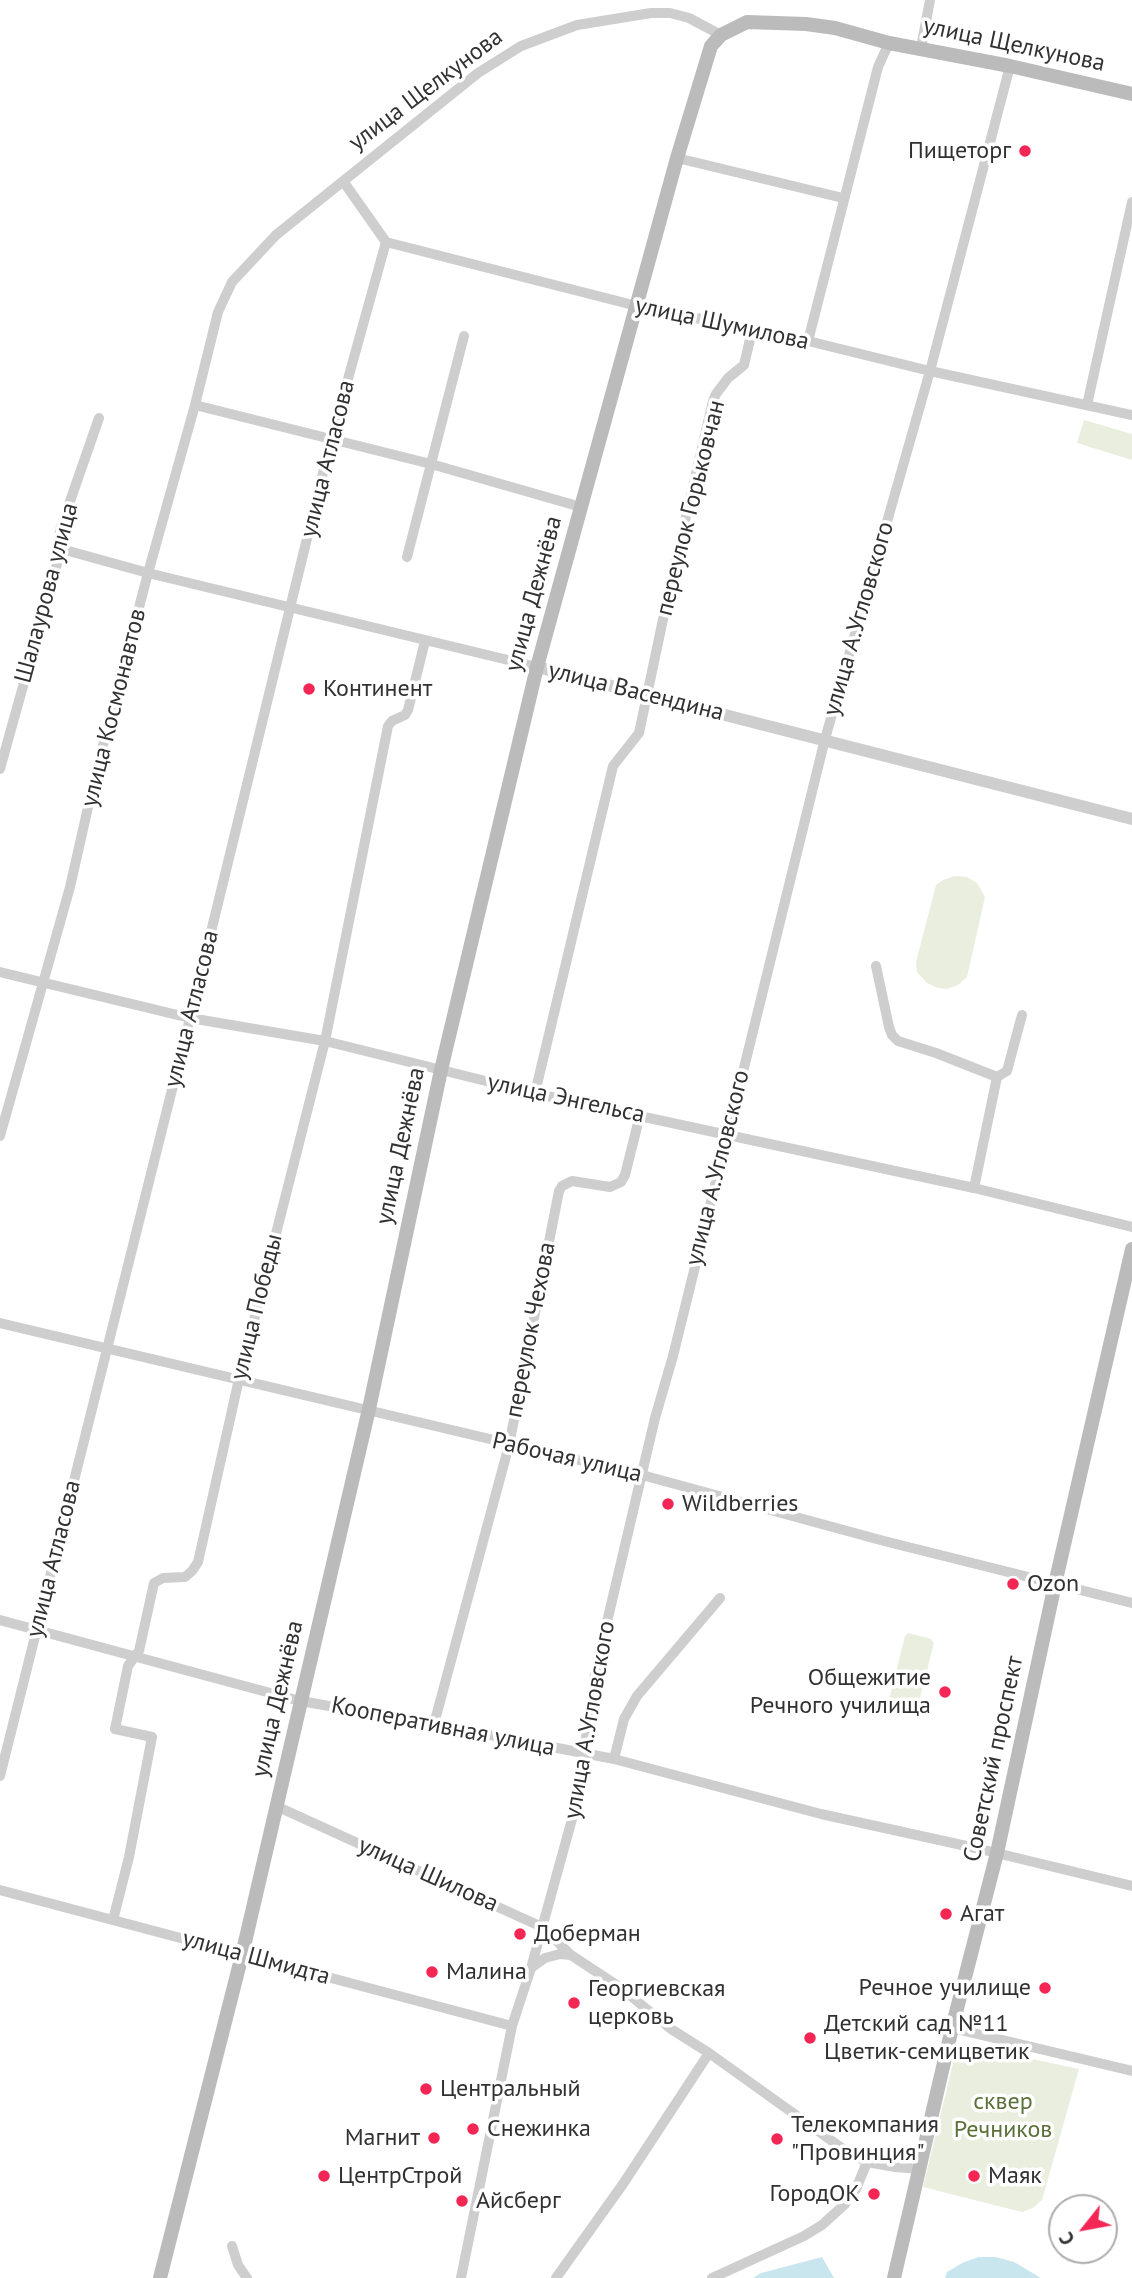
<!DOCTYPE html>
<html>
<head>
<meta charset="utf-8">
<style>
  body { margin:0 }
  #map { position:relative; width:1132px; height:2278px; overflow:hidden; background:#fff; font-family:"PT Sans",sans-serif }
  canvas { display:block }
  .north { position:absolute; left:1048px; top:2194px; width:70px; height:70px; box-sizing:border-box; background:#fff; border:2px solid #adadad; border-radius:50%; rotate:239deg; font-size:19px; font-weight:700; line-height:28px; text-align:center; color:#313131 }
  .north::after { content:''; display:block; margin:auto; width:24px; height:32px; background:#f42654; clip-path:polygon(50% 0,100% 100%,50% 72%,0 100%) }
</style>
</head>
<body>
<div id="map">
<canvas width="1132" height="2278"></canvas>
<div class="north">С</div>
</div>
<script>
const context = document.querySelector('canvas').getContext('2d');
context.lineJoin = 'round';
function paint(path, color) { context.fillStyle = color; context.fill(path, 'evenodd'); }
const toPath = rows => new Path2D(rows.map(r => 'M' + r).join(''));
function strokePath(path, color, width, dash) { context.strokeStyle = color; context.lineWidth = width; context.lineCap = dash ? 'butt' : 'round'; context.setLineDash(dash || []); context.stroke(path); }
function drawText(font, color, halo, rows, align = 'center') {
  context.font = font + ' "PT Sans",sans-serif'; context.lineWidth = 7; context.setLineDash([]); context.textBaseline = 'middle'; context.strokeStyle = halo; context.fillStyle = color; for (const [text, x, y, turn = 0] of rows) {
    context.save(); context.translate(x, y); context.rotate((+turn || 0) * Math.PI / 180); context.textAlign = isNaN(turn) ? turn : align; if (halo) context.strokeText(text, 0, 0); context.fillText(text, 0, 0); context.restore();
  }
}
const green = toPath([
  [1084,420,1132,434,1132,460,1077,443],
  [955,876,967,877,977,883,985,897,967,977,958,985,947,989,938,988,927,983,917,972,916,962,936,885,943,880],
  [908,1633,931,1639,934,1643,918,1705,913,1708,892,1703,889,1700,905,1636],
  [958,2043,1079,2069,1042,2200,1033,2208,1022,2212,923,2187]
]);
const water = toPath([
  [822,2257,834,2278,753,2278,761,2273],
  [979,2257,996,2257,1014,2262,1041,2278,945,2278,947,2272,964,2262]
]);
const minor = toPath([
  [921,48,930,0],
  [677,158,843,198],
  [343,181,386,242,637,306,808,341,930,371,1132,415],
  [808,341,878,67,889,43],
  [195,405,431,464,581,507],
  [1087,405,1132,202],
  [58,548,148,573,537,667],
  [407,557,464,336],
  [0,769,57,564,60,530,99,418],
  [876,966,889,1027,892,1035,898,1041,936,1053,997,1077],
  [0,972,190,1018,325,1041,542,1095,974,1188,1132,1227],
  [535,1093,613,766,639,733,673,572,713,401,716,394,728,378,744,365,752,331],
  [0,1136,70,887,96,772,148,573,195,405,218,312,232,282,276,235,478,73,521,46,577,25,651,13,670,13,689,18,721,35],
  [974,1188,997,1077,1007,1071,1022,1015],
  [0,1323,642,1475,884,1541,1132,1603],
  [0,1620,300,1701,434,1724,614,1759,821,1814,980,1849,1132,1886],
  [434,1724,509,1445,559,1191,562,1186,572,1181,610,1187,621,1182,625,1175,640,1115],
  [614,1759,624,1719,637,1696,720,1598],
  [0,1776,190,1018,331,440,386,242],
  [276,1806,542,1927,571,1955,621,1988,671,2029,709,2053,846,2151,867,2162,895,2167,919,2169],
  [0,1890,512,2026],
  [113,1920,129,1857,152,1737,115,1729,128,1666,139,1651,154,1583,163,1578,185,1577,192,1571,198,1562,239,1379,325,1041,388,726,392,721,405,715,408,710,425,641],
  [531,1968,545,1958,560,1954,571,1955],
  [952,2028,1132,2071],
  [232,2246,238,2265,247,2278],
  [461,2278,512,2026,531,1968,577,1801,595,1673,655,1418,673,1356,825,739,930,371,1010,66],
  [556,2278,623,2184,709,2053],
  [712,2278,804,2236,822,2225,845,2204,856,2189,867,2162]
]);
const tertiary = toPath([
  [537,667,1132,819]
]);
const secondary = toPath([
  [160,2278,242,1955,369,1409,441,1070,537,667,677,158,711,46,721,35,747,22,806,24,835,28,889,43,1010,66,1132,94],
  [894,2278,952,2028,997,1853,1055,1584,1132,1249]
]);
const markers = [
  [1025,151,7,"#f42654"],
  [309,689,7,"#f42654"],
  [668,1504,7,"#f42654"],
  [1013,1584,7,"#f42654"],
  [945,1692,7,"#f42654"],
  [946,1914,7,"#f42654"],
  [520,1934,7,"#f42654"],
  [432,1972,7,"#f42654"],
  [1045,1988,7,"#f42654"],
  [574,2003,7,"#f42654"],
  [810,2038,7,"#f42654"],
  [426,2089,7,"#f42654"],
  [473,2129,7,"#f42654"],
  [434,2138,7,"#f42654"],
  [777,2139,7,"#f42654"],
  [324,2176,7,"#f42654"],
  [974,2176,7,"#f42654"],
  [874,2194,7,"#f42654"],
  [462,2201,7,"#f42654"]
];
const streetNames = [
  ["улица Щелкунова",1014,45,12],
  ["улица Щелкунова",426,90,-37],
  ["улица Шумилова",722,324,12],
  ["улица Атласова",328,459,-76],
  ["переулок Горьковчан",691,508,-76],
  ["Шалаурова улица",47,593,-75],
  ["улица Дежнёва",534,594,-75],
  ["улица А.Угловского",859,619,-74],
  ["улица Васендина",636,692,14],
  ["улица Космонавтов",114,708,-76],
  ["улица Атласова",192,1009,-76],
  ["улица Энгельса",566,1099,12],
  ["улица Дежнёва",401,1146,-78],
  ["улица А.Угловского",718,1168,-76],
  ["улица Победы",257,1307,-76],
  ["переулок Чехова",531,1330,-79],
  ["Рабочая улица",567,1458,13],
  ["улица Атласова",54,1559,-76],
  ["улица Дежнёва",278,1699,-77],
  ["улица А.Угловского",590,1720,-80],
  ["Кооперативная улица",443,1727,11],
  ["Советский проспект",994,1759,-78],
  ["улица Шилова",428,1875,24],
  ["улица Шмидта",256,1958,15]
];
const poiNames = [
  ["Пищеторг",1011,151,"right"],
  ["Континент",323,689],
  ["Wildberries",682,1504],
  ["Ozon",1027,1584],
  ["Общежитие",931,1678,"right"],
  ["Речного училища",931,1706,"right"],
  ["Агат",960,1914],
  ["Доберман",534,1934],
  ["Малина",446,1972],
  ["Речное училище",1031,1988,"right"],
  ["Георгиевская",588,1989],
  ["церковь",588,2017],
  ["Детский сад №11",824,2024],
  ["Цветик-семицветик",824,2052],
  ["Центральный",440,2089],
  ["Телекомпания",791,2125],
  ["\"Провинция\"",791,2153],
  ["Снежинка",487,2129],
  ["Магнит",420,2138,"right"],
  ["ЦентрСтрой",338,2176],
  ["Маяк",988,2176],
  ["ГородОК",860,2194,"right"],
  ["Айсберг",476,2201]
];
const parkNames = [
  ["сквер",1003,2102],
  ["Речников",1003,2130]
];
paint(green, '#e9eede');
paint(water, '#c9e6ef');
strokePath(minor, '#cecece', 10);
strokePath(tertiary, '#cecece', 12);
strokePath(secondary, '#bbb', 14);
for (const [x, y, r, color] of markers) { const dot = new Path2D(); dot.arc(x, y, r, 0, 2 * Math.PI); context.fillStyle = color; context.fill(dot); strokePath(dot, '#fff', 2.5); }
drawText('24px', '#313131', '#fff', streetNames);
drawText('24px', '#313131', '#fff', poiNames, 'left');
drawText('24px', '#5c7139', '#fff', parkNames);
</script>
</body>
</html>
